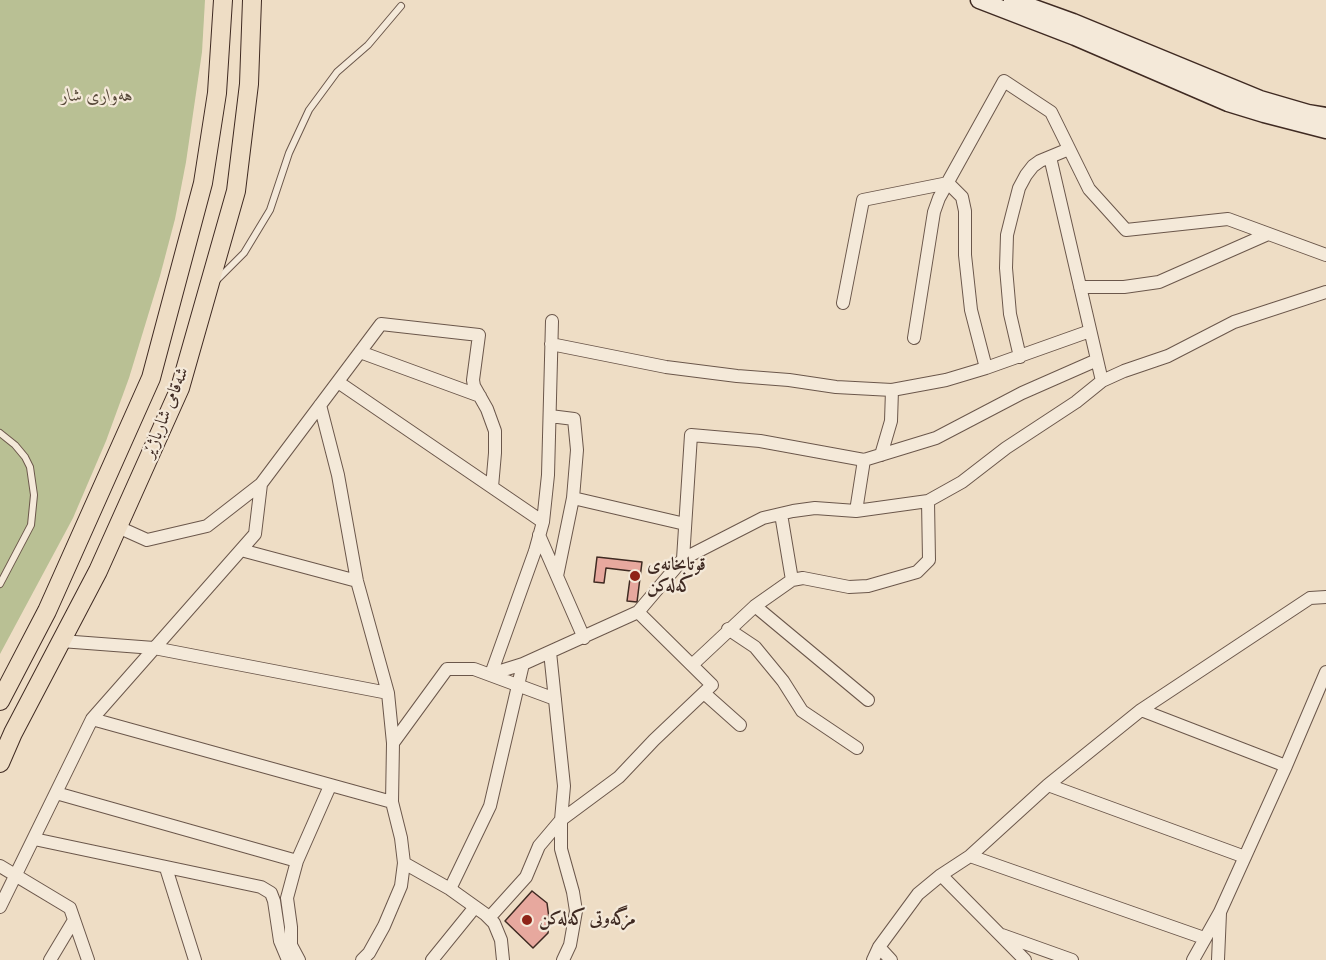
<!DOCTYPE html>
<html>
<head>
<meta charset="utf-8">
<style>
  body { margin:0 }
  canvas { display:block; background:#eeddc5 }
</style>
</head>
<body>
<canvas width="1326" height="960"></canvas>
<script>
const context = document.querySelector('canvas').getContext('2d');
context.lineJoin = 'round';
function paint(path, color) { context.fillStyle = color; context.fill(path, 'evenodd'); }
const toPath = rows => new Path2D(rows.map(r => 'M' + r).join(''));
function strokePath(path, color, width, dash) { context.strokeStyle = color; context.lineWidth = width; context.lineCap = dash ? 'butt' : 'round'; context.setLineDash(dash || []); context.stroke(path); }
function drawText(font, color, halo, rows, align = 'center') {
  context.font = font + ' "IM FELL English",Amiri,serif'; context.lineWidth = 4.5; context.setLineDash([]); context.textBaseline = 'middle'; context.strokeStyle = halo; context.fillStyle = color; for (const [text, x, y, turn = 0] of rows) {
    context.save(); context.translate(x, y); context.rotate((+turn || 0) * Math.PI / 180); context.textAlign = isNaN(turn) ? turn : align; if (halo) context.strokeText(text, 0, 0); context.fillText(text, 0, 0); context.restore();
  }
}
const green = toPath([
  [0,0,205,0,202,52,186,162,175,219,160,276,129,378,106,441,73,518,0,654]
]);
const building = toPath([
  [597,557,642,562,637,602,627,601,631,571,606,568,604,583,594,582,597,557],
  [532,891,547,903,549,918,548,933,533,948,505,921,532,891]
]);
const lane = toPath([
  [217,280,244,253,270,210,289,153,309,110,337,72,368,45,401,6],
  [0,433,15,445,25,457,30,467,34,495,31,525,0,584]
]);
const street = toPath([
  [1050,157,1102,381],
  [948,183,962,197,965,211,965,255,971,310,986,368],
  [1080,287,1124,287,1159,282,1268,234],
  [843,303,863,200,948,183],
  [914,338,934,212,939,198,1004,81,1051,112,1089,189,1126,230,1228,219,1326,255],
  [551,344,666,367,737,376,789,380,836,387,892,390,946,380,986,368,1090,331],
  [360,352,480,396],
  [1020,357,1010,314,1006,268,1007,235,1012,215,1019,188,1026,175,1033,166,1040,161,1069,149],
  [338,382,543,522],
  [320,405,338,475,357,581,388,693,393,743,392,802,401,838,404,863,401,886,384,926,369,953,362,960],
  [550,416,574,419,577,450,573,498,557,576],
  [881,455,891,421,892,390],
  [573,498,685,524],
  [856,511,864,460],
  [781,514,792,580],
  [118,527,147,540,207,526,261,484,381,324,479,335,473,380,474,386,487,409,495,431,495,453,492,487],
  [539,535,584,638],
  [241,550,357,581],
  [683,559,691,435,760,441,864,460,936,438,1022,393,1097,360],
  [755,606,868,700],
  [728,629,755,647,783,681,802,711,857,748],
  [61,641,154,648,388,693],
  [550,652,564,786,561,820,561,849,573,892,576,911,570,945,563,960],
  [692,665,755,606,792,580,803,578,849,587,868,586,917,572,929,560,928,501],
  [491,674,523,664,638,612,683,559,763,518,793,511,815,508,856,511,928,501,962,482,1006,448,1076,402,1102,381,1124,371,1168,356,1234,322,1326,292],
  [491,674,535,551,543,522,548,475,552,321],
  [704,693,740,725],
  [1141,710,1286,766],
  [92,719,392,802],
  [393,743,447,669,474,669,555,699],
  [1048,785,1245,857],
  [56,793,297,861],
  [34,839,261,887,271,893,274,901,280,941,288,960],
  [970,856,1204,938],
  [404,863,450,889,485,914,494,923,501,940,503,960],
  [0,866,70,908,88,960],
  [166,868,195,960],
  [941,875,1025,960],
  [450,889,490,806,523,664],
  [0,907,92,719,255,534,261,484],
  [489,918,526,877,539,846,561,820,619,777,654,740,712,685,638,612],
  [1002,935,1072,960],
  [879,947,891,960],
  [50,960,74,920],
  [299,960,291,945,291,927,287,898,297,861,330,786],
  [432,960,475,907],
  [873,960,879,947,918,894,941,875,970,856,1048,785,1141,710,1310,598,1326,597],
  [1193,960,1220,912,1286,766,1326,672],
  [1218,960,1220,913]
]);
const secondary = toPath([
  [979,0,1075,37,1228,103,1264,114,1326,130],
  [1012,0,1073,22,1260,99,1308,113,1326,116]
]);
const primary = toPath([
  [0,701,47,611,151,378,203,183,217,93,223,0],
  [0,763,13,733,98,571,180,388,236,191,249,84,252,0]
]);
const markers = [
  [635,576,6,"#8f2418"],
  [527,920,6,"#8f2418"]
];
const parkNames = [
  ["هەواری شار",97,97]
];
const streetNames = [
  ["شەقامی شارباژێر",167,413,-68]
];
const poiNames = [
  ["قوتابخانەی",647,566],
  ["کەلەکن",647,587],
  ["مزگەوتی کەلەکن",539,920]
];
paint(green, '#b9c094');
paint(building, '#e7a89e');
strokePath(building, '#3f2a22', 1.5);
strokePath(lane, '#6b574b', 8);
strokePath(street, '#6b574b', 14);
strokePath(secondary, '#3f2a22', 19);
strokePath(primary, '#3f2a22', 20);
strokePath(lane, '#f4e9d9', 6);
strokePath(street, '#f4e9d9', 12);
strokePath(secondary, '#f4e9d9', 16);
strokePath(primary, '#eeddc5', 18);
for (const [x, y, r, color] of markers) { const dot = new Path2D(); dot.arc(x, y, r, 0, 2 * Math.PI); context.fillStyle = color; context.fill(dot); strokePath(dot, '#f4e9d9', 2); }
drawText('italic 18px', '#574839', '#f4e9d9', parkNames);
drawText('18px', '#3f2a22', '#f4e9d9', streetNames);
drawText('bold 18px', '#3f2a22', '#f4e9d9', poiNames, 'left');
</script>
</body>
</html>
